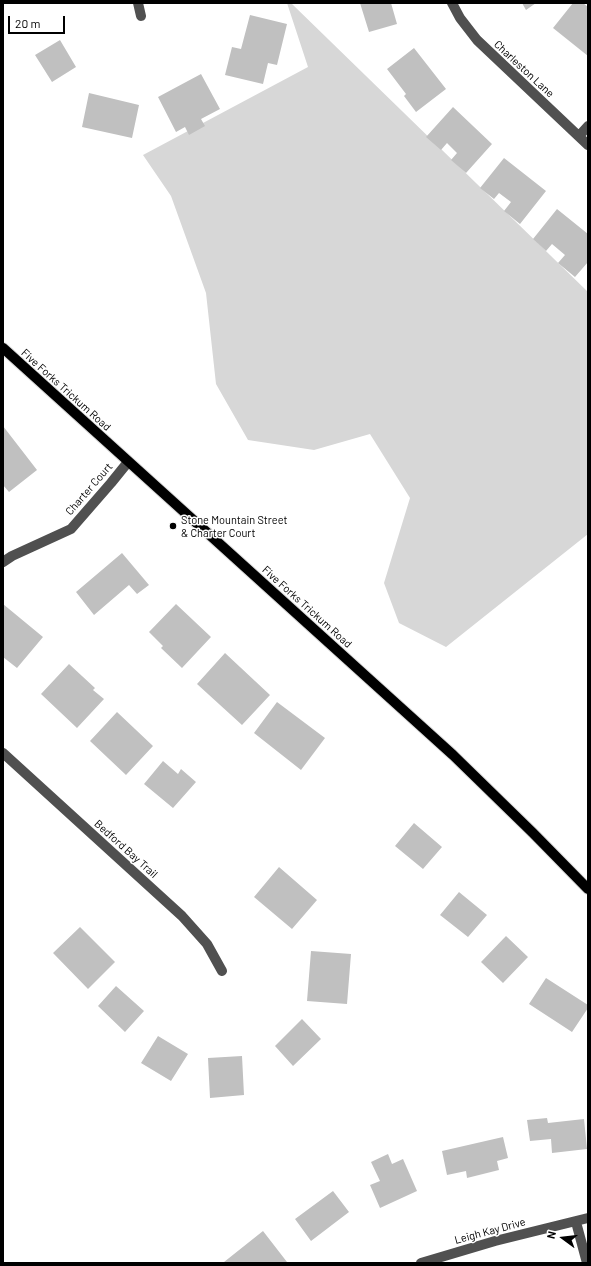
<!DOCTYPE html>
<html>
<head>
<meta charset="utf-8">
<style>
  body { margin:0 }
  #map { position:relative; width:591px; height:1266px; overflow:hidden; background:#fff; font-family:Barlow,sans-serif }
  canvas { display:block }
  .frame { position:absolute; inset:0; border:4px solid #000; pointer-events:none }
  .north { position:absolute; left:543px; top:1218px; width:40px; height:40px; -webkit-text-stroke:3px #fff; paint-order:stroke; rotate:285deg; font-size:11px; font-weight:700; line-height:16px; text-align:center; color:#000 }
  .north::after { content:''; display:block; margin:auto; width:14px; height:18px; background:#000; clip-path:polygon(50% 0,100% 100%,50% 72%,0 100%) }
  .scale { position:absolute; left:8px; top:16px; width:57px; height:18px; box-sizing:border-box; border:2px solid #000; border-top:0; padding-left:5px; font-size:12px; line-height:14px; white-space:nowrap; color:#000; -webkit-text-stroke:3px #fff; paint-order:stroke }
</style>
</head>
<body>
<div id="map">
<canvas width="591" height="1266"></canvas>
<div class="frame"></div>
<div class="north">N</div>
<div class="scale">20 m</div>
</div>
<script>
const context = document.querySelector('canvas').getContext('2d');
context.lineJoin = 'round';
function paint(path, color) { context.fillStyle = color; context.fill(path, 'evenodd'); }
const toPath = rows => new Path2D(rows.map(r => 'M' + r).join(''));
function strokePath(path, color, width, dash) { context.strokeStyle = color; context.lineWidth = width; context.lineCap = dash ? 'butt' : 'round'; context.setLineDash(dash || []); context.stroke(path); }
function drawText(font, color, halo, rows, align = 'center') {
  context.font = font + ' Barlow,sans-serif'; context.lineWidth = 3; context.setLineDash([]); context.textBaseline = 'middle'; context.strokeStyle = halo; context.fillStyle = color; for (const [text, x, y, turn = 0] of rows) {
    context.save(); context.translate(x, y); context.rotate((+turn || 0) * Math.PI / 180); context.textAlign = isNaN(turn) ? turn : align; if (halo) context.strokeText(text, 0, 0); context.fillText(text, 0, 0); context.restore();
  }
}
const green = toPath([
  [287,3,291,3,588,292,588,534,446,647,399,623,384,583,410,498,370,434,314,450,248,440,216,384,206,293,171,196,143,155,308,67]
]);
const building = toPath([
  [360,3,391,3,397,24,369,32],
  [522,3,536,3,526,10],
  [573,3,583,3,588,7,588,56,553,28],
  [250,15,287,24,277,65,268,63,263,84,225,75,232,47,241,49],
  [60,40,76,67,52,82,35,55],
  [414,48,446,89,416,112,404,96,406,94,387,69],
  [201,74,220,109,201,119,205,126,189,135,185,127,176,132,158,97],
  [89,93,139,105,132,138,82,127],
  [453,107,492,144,466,173,451,160,457,153,447,143,441,150,426,137],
  [504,158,546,191,520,224,504,211,511,202,499,193,494,199,480,188],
  [557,209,588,234,588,262,575,277,558,263,565,255,552,244,546,251,533,239],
  [3,426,37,470,9,492,3,485],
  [122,553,149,585,137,594,129,585,94,615,76,592],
  [3,604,43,637,17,668,3,657],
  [176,604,211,637,182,668,161,648,163,646,149,632],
  [225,653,270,695,242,725,197,684],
  [69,664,95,688,93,690,104,699,77,728,41,694],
  [277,702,325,738,301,770,254,733],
  [117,712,153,746,126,775,90,741],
  [163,761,178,774,181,769,196,782,173,808,144,784],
  [414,823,442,847,423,869,395,846],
  [279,867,317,900,292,929,254,897],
  [459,892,487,915,468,937,440,915],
  [80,927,115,962,88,989,53,953],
  [506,936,528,957,503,983,481,962],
  [311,951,351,954,347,1004,307,1001],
  [546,978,588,1005,588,1008,572,1032,529,1004],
  [116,986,144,1011,125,1032,98,1006],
  [302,1019,321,1039,293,1066,275,1046],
  [158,1036,188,1054,171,1081,141,1063],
  [242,1056,244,1095,210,1098,208,1058],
  [547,1118,548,1123,584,1119,587,1149,552,1153,551,1139,530,1141,527,1120],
  [503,1137,508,1158,497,1161,499,1170,467,1178,466,1171,447,1175,442,1151],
  [388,1154,392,1164,403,1159,417,1191,380,1208,370,1185,380,1181,371,1162],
  [333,1191,349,1212,311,1241,295,1219],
  [263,1231,287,1262,286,1263,225,1263,224,1262]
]);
const minor = toPath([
  [138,3,141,16],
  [452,3,460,18,477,40,588,145],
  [579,136,588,126],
  [3,562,12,556,71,529,111,483,128,462],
  [3,753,182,916,207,944,222,971],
  [576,1222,587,1263],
  [421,1263,495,1241,588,1218]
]);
const major = toPath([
  [3,348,453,755,533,833,588,889]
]);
const markers = [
  [173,526,4,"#000"]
];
const streetNames = [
  ["Charleston Lane",524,69,43],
  ["Five Forks Trickum Road",66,390,42],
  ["Charter Court",89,489,-49],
  ["Five Forks Trickum Road",307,607,42],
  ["Bedford Bay Trail",126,849,42],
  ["Leigh Kay Drive",490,1231,-15]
];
const poiNames = [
  ["Stone Mountain Street",181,520],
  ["& Charter Court",181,533]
];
paint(green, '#d7d7d7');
paint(building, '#c0c0c0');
strokePath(major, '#dbdbdb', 12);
strokePath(minor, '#505050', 10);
strokePath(major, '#000', 10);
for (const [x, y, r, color] of markers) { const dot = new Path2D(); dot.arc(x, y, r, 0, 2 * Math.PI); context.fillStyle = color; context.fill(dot); strokePath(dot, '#fff', 1.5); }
drawText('11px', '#000', '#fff', streetNames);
drawText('11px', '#000', '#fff', poiNames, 'left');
</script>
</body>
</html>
